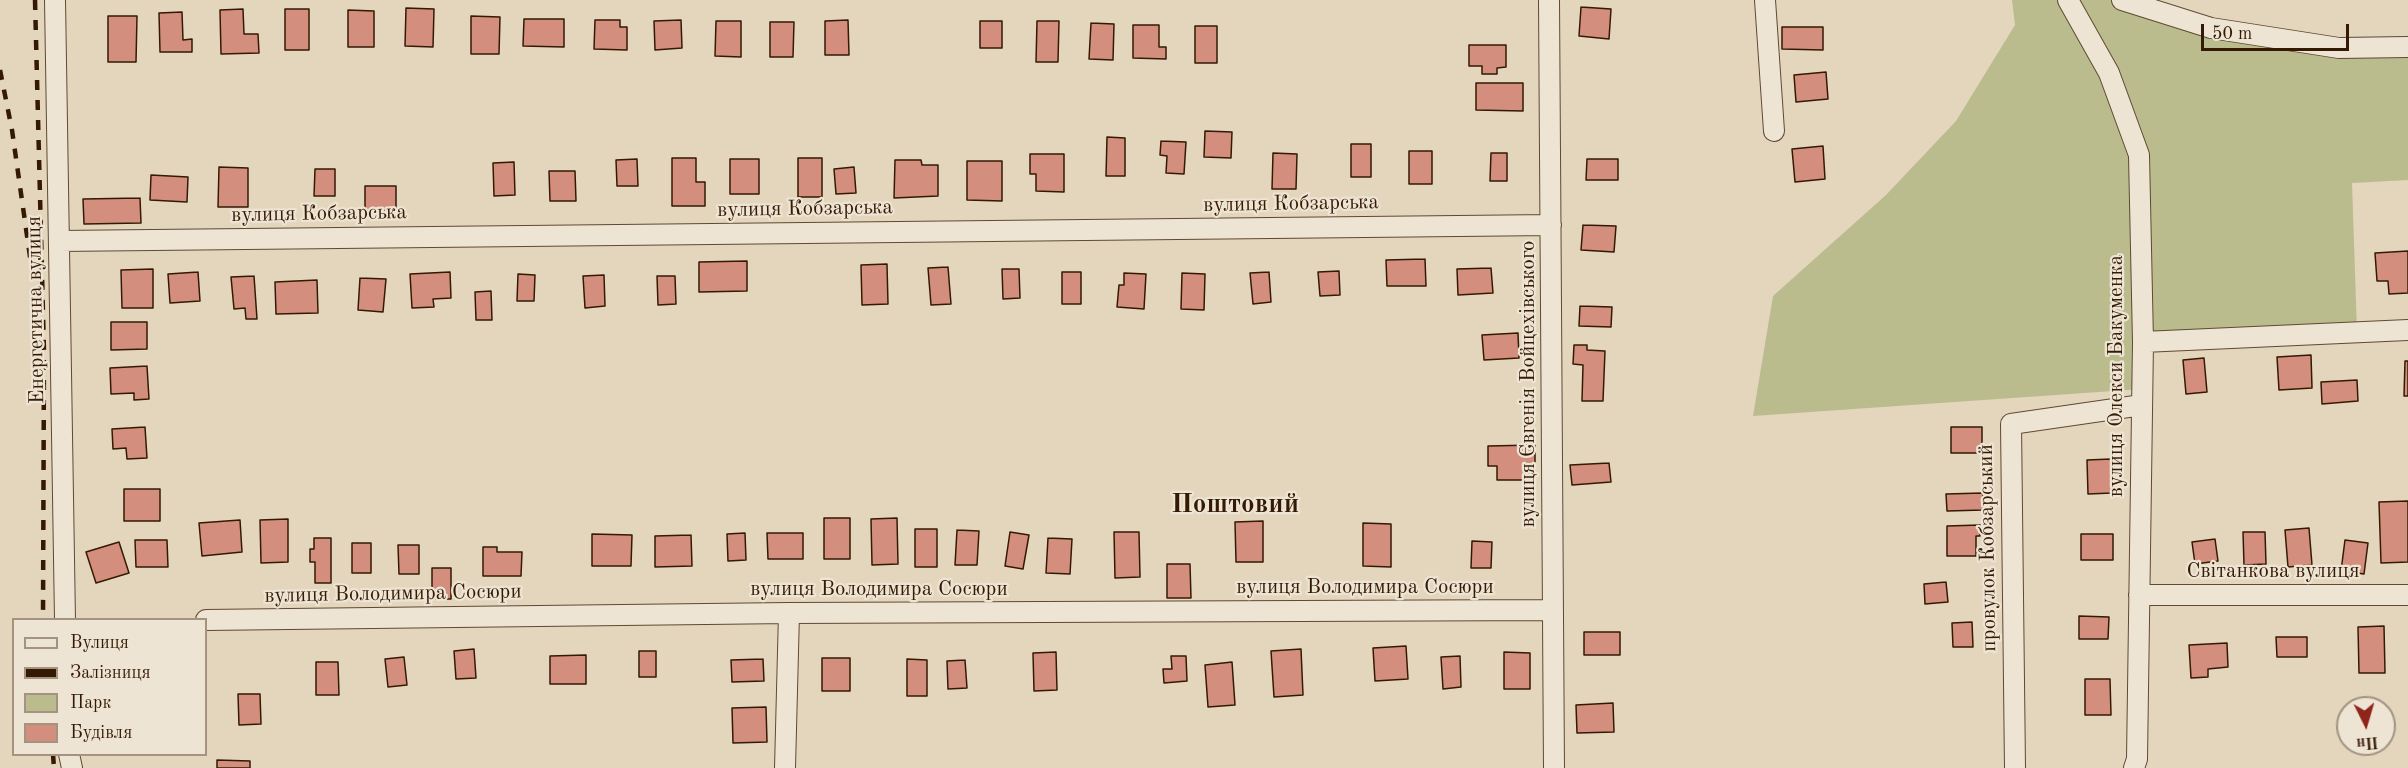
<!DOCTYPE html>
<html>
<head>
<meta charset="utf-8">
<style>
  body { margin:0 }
  #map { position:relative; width:2408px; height:768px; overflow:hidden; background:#e3d6bd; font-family:"Old Standard TT",serif }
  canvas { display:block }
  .legend { position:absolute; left:12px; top:618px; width:195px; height:138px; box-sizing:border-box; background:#ede4d4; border:2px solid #a39380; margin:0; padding:8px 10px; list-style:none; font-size:18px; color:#351a03 }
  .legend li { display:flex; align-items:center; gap:12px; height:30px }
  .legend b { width:30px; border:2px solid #a39380 }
  .north { position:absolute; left:2336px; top:696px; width:60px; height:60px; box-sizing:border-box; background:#ede4d4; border:2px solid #a39380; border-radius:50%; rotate:175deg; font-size:16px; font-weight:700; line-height:24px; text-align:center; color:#351a03 }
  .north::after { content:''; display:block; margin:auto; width:21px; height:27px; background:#8f2418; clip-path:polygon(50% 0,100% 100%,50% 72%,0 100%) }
  .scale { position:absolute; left:2201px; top:24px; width:148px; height:27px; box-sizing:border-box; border:3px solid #351a03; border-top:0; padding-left:8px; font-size:18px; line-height:21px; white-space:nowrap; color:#351a03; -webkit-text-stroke:4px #ede4d4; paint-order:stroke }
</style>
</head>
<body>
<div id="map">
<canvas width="2408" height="768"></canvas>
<ul class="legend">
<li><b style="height:8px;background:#ede4d4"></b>Вулиця</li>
<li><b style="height:8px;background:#351a03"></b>Залізниця</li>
<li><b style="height:16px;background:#babc8d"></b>Парк</li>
<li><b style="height:16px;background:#d38e7d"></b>Будівля</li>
</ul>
<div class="north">Пн</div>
<div class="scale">50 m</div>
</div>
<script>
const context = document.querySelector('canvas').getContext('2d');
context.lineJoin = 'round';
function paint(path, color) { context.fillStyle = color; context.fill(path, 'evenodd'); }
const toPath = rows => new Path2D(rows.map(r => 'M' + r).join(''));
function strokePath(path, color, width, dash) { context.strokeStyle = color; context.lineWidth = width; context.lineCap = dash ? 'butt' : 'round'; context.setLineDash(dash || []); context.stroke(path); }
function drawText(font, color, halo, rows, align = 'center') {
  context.font = font + ' "Old Standard TT",serif'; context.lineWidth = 4.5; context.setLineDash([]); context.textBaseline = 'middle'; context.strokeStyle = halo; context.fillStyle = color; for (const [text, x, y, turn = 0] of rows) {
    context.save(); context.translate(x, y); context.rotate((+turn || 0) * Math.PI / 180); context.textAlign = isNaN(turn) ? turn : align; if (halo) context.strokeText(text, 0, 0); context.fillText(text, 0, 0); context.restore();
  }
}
const green = toPath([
  [2012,0,2122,0,2211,28,2408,47,2408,180,2352,183,2357,332,2143,342,2142,389,1753,416,1773,296,1886,195,1956,121,2015,25]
]);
const building = toPath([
  [1581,7,1611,9,1609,39,1579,36,1581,7],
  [406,8,434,9,433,47,405,46,406,8],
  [243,9,244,34,258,34,259,53,221,54,220,10,243,9],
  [285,9,309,9,309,50,285,50,285,9],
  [348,10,374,11,374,47,348,47,348,10],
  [182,12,183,40,192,39,192,52,160,52,159,13,182,12],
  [108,16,137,16,136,62,108,62,108,16],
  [471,16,500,17,499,54,471,54,471,16],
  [524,19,564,19,564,47,523,46,524,19],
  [595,20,620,20,620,27,627,27,627,50,594,49,595,20],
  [681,20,682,48,655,50,654,21,681,20],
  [848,20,849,55,825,55,825,21,848,20],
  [716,21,741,21,741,57,715,56,716,21],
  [980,21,1002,21,1002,48,980,48,980,21],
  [1037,21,1059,21,1058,62,1036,62,1037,21],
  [770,22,794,22,793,57,770,57,770,22],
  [1091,23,1114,24,1113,60,1089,59,1091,23],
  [1133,25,1159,25,1159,47,1166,47,1166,59,1133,58,1133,25],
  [1195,26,1217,26,1217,63,1195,63,1195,26],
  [1782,27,1823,27,1823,50,1782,49,1782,27],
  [1469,45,1506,45,1506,67,1497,68,1497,74,1482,74,1482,66,1469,66,1469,45],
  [1826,72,1828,99,1796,102,1794,75,1826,72],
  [1476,83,1523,83,1523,111,1476,110,1476,83],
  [1205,131,1232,132,1231,158,1204,157,1205,131],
  [1107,137,1125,138,1125,176,1106,176,1107,137],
  [1161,141,1186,142,1184,174,1166,173,1167,156,1160,155,1161,141],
  [1351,144,1371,144,1371,177,1351,177,1351,144],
  [1823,146,1825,179,1795,182,1792,149,1823,146],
  [1409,151,1432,151,1432,184,1409,184,1409,151],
  [1273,153,1297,154,1296,189,1272,189,1273,153],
  [1491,153,1507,153,1507,181,1490,181,1491,153],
  [1030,154,1064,154,1064,192,1036,191,1036,174,1030,174,1030,154],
  [672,158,696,158,696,182,705,182,705,206,672,206,672,158],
  [798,158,822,158,822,197,798,197,798,158],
  [637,159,638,186,617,186,616,160,637,159],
  [730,159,759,159,759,194,730,194,730,159],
  [1587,159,1618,159,1618,180,1586,180,1587,159],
  [895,160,921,160,922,165,938,165,938,196,894,198,895,160],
  [967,161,1002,161,1002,201,967,200,967,161],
  [514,162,515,195,494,196,493,163,514,162],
  [219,167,248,168,248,207,218,207,219,167],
  [854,167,856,193,836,194,834,169,854,167],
  [315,169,335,169,335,196,314,196,315,169],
  [549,171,575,171,576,201,550,201,549,171],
  [151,175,188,177,187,202,150,200,151,175],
  [365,186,396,186,396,210,365,210,365,186],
  [140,198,141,223,84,224,83,199,140,198],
  [1583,225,1616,226,1614,252,1581,250,1583,225],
  [2408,251,2408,293,2389,294,2388,281,2377,281,2375,253,2408,251],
  [1425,259,1426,286,1387,286,1386,260,1425,259],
  [747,261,747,291,699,292,699,262,747,261],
  [887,264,888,304,862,305,861,265,887,264],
  [948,267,951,304,931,305,928,268,948,267],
  [1491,268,1493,293,1458,295,1457,269,1491,268],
  [153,269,153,308,122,308,121,270,153,269],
  [1002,269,1019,269,1020,298,1003,299,1002,269],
  [1339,271,1340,295,1320,296,1318,272,1339,271],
  [198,272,200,301,170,303,168,274,198,272],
  [450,272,451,298,433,299,434,307,412,308,410,274,450,272],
  [1062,272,1081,272,1081,304,1062,304,1062,272],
  [1269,272,1271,302,1253,304,1250,273,1269,272],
  [1124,273,1146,274,1144,309,1117,307,1119,285,1124,285,1124,273],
  [1182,273,1205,274,1204,310,1181,309,1182,273],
  [518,274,535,275,534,301,517,301,518,274],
  [604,275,605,306,585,308,583,276,604,275],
  [254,276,257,319,246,319,245,308,234,309,231,277,254,276],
  [657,276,675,276,676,304,658,305,657,276],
  [360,278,386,279,383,312,358,310,360,278],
  [317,280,318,313,276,314,275,282,317,280],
  [491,291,492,320,476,320,475,292,491,291],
  [1580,306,1612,307,1611,327,1579,326,1580,306],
  [111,322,147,322,147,349,111,350,111,322],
  [1518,333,1519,358,1484,360,1482,335,1518,333],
  [1574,345,1587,345,1587,350,1605,351,1603,401,1582,401,1583,365,1573,364,1574,345],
  [2311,355,2312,388,2279,390,2277,357,2311,355],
  [2204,358,2207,392,2186,394,2183,360,2204,358],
  [2405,361,2408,361,2408,396,2404,396,2405,361],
  [147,366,149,399,134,400,134,393,111,394,110,368,147,366],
  [2357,380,2358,401,2322,404,2321,382,2357,380],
  [145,427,147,458,127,459,126,448,113,449,112,429,145,427],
  [1951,427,1982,427,1982,453,1951,453,1951,427],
  [1535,445,1535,480,1497,480,1497,466,1488,466,1488,446,1535,445],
  [2111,459,2112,493,2088,494,2087,460,2111,459],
  [1609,463,1611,482,1572,485,1570,465,1609,463],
  [124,489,160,489,160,521,124,521,124,489],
  [1983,493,1983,510,1947,511,1946,494,1983,493],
  [2408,501,2408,562,2381,563,2379,502,2408,501],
  [824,518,850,518,850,559,824,559,824,518],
  [897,518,898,564,872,565,871,519,897,518],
  [288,519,288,562,261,563,260,520,288,519],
  [240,520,242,552,202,556,199,523,240,520],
  [1263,521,1263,562,1236,562,1235,522,1263,521],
  [1363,523,1391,524,1391,567,1363,566,1363,523],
  [1980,525,1980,536,1976,536,1976,556,1947,556,1947,526,1980,525],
  [2309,528,2312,565,2288,567,2285,530,2309,528],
  [915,529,937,529,937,567,915,567,915,529],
  [957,530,979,531,977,565,955,565,957,530],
  [1010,532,1029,535,1023,569,1005,566,1010,532],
  [1114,532,1139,532,1140,577,1115,578,1114,532],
  [2243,532,2265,532,2266,564,2244,565,2243,532],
  [745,533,746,560,728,561,727,534,745,533],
  [767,533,803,533,803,559,768,559,767,533],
  [592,534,632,535,631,566,592,566,592,534],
  [2081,534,2113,534,2113,560,2081,560,2081,534],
  [691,535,692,566,655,567,655,536,691,535],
  [314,538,331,538,331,583,315,583,315,562,310,562,310,549,314,549,314,538],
  [1048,538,1072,539,1070,574,1046,573,1048,538],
  [2215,539,2218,561,2195,564,2192,542,2215,539],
  [135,540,167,540,168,567,136,567,135,540],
  [2345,540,2368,543,2364,574,2341,571,2345,540],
  [1472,541,1492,542,1491,568,1471,568,1472,541],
  [119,542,129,573,96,583,86,552,119,542],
  [352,543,371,543,371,573,352,573,352,543],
  [398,545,419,545,419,574,399,574,398,545],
  [483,547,497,547,497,552,522,552,521,576,483,576,483,547],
  [1167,564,1190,564,1191,598,1167,598,1167,564],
  [432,568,451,568,451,599,432,599,432,568],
  [1946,582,1948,602,1925,604,1924,584,1946,582],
  [2079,616,2109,617,2108,639,2079,639,2079,616],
  [1972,622,1973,647,1953,647,1952,623,1972,622],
  [2384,626,2385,673,2359,673,2358,627,2384,626],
  [1584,632,1620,632,1620,655,1584,655,1584,632],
  [2276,637,2307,637,2307,657,2277,657,2276,637],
  [2227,643,2228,667,2208,669,2208,677,2191,678,2189,645,2227,643],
  [1406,646,1408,679,1375,681,1373,648,1406,646],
  [474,649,476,678,456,679,454,651,474,649],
  [1301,649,1303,695,1274,697,1271,651,1301,649],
  [639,651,656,651,656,677,639,677,639,651],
  [1056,652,1057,690,1034,691,1033,653,1056,652],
  [1504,652,1530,653,1530,689,1504,689,1504,652],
  [586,655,586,684,550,684,550,656,586,655],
  [1171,656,1186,656,1187,681,1164,683,1163,669,1172,669,1171,656],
  [1460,656,1461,687,1443,689,1441,657,1460,656],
  [404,657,407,685,388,687,385,659,404,657],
  [822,658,850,658,850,691,822,691,822,658],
  [763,659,764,681,732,682,731,660,763,659],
  [907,659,927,660,927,696,907,696,907,659],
  [965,660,967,688,948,689,947,661,965,660],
  [316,662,338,662,339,695,316,695,316,662],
  [1232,662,1235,705,1208,707,1205,665,1232,662],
  [2085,679,2110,679,2111,715,2085,715,2085,679],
  [238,694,260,694,261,724,239,725,238,694],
  [1613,703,1614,732,1577,733,1576,705,1613,703],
  [766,707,767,742,733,743,732,708,766,707],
  [217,760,250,761,250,768,217,768,217,760]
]);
const minor = toPath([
  [55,0,65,620],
  [1549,0,1554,768],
  [1765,0,1774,131],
  [2068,0,2109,73,2139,155,2143,342,2137,759,2134,768],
  [2122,0,2211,28,2339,48,2408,47],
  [59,241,1551,225],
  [2143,342,2408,330],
  [2139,595,2408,595],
  [206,620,789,613,1553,610],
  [69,754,72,768],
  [785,768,789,613],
  [2015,768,2011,424,2142,405]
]);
const rail = toPath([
  [35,0,44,352,43,620],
  [0,70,12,130,35,292],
  [53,754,54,768]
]);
const streetNames = [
  ["вулиця Кобзарська",1291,204,-1],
  ["вулиця Кобзарська",805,209,-1],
  ["вулиця Кобзарська",319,214,-1],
  ["Енергетична вулиця",36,310,-91],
  ["вулиця Олекси Бакуменка",2116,376,-90],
  ["вулиця Євгенія Войцехівського",1528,384,-90],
  ["провулок Кобзарський",1988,548,-91],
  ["Світанкова вулиця",2273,571],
  ["вулиця Володимира Сосюри",1365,587],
  ["вулиця Володимира Сосюри",879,589],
  ["вулиця Володимира Сосюри",393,594,-1]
];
const districtNames = [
  ["Поштовий",1235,505]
];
paint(green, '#babc8d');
paint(building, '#d38e7d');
strokePath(building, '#351a03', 1.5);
strokePath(minor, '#604932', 22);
strokePath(minor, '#ede4d4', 20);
strokePath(rail, '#351a03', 4.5, [10, 10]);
drawText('21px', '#351a03', '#ede4d4', streetNames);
drawText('bold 27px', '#351a03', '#ede4d4', districtNames);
</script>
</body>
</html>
